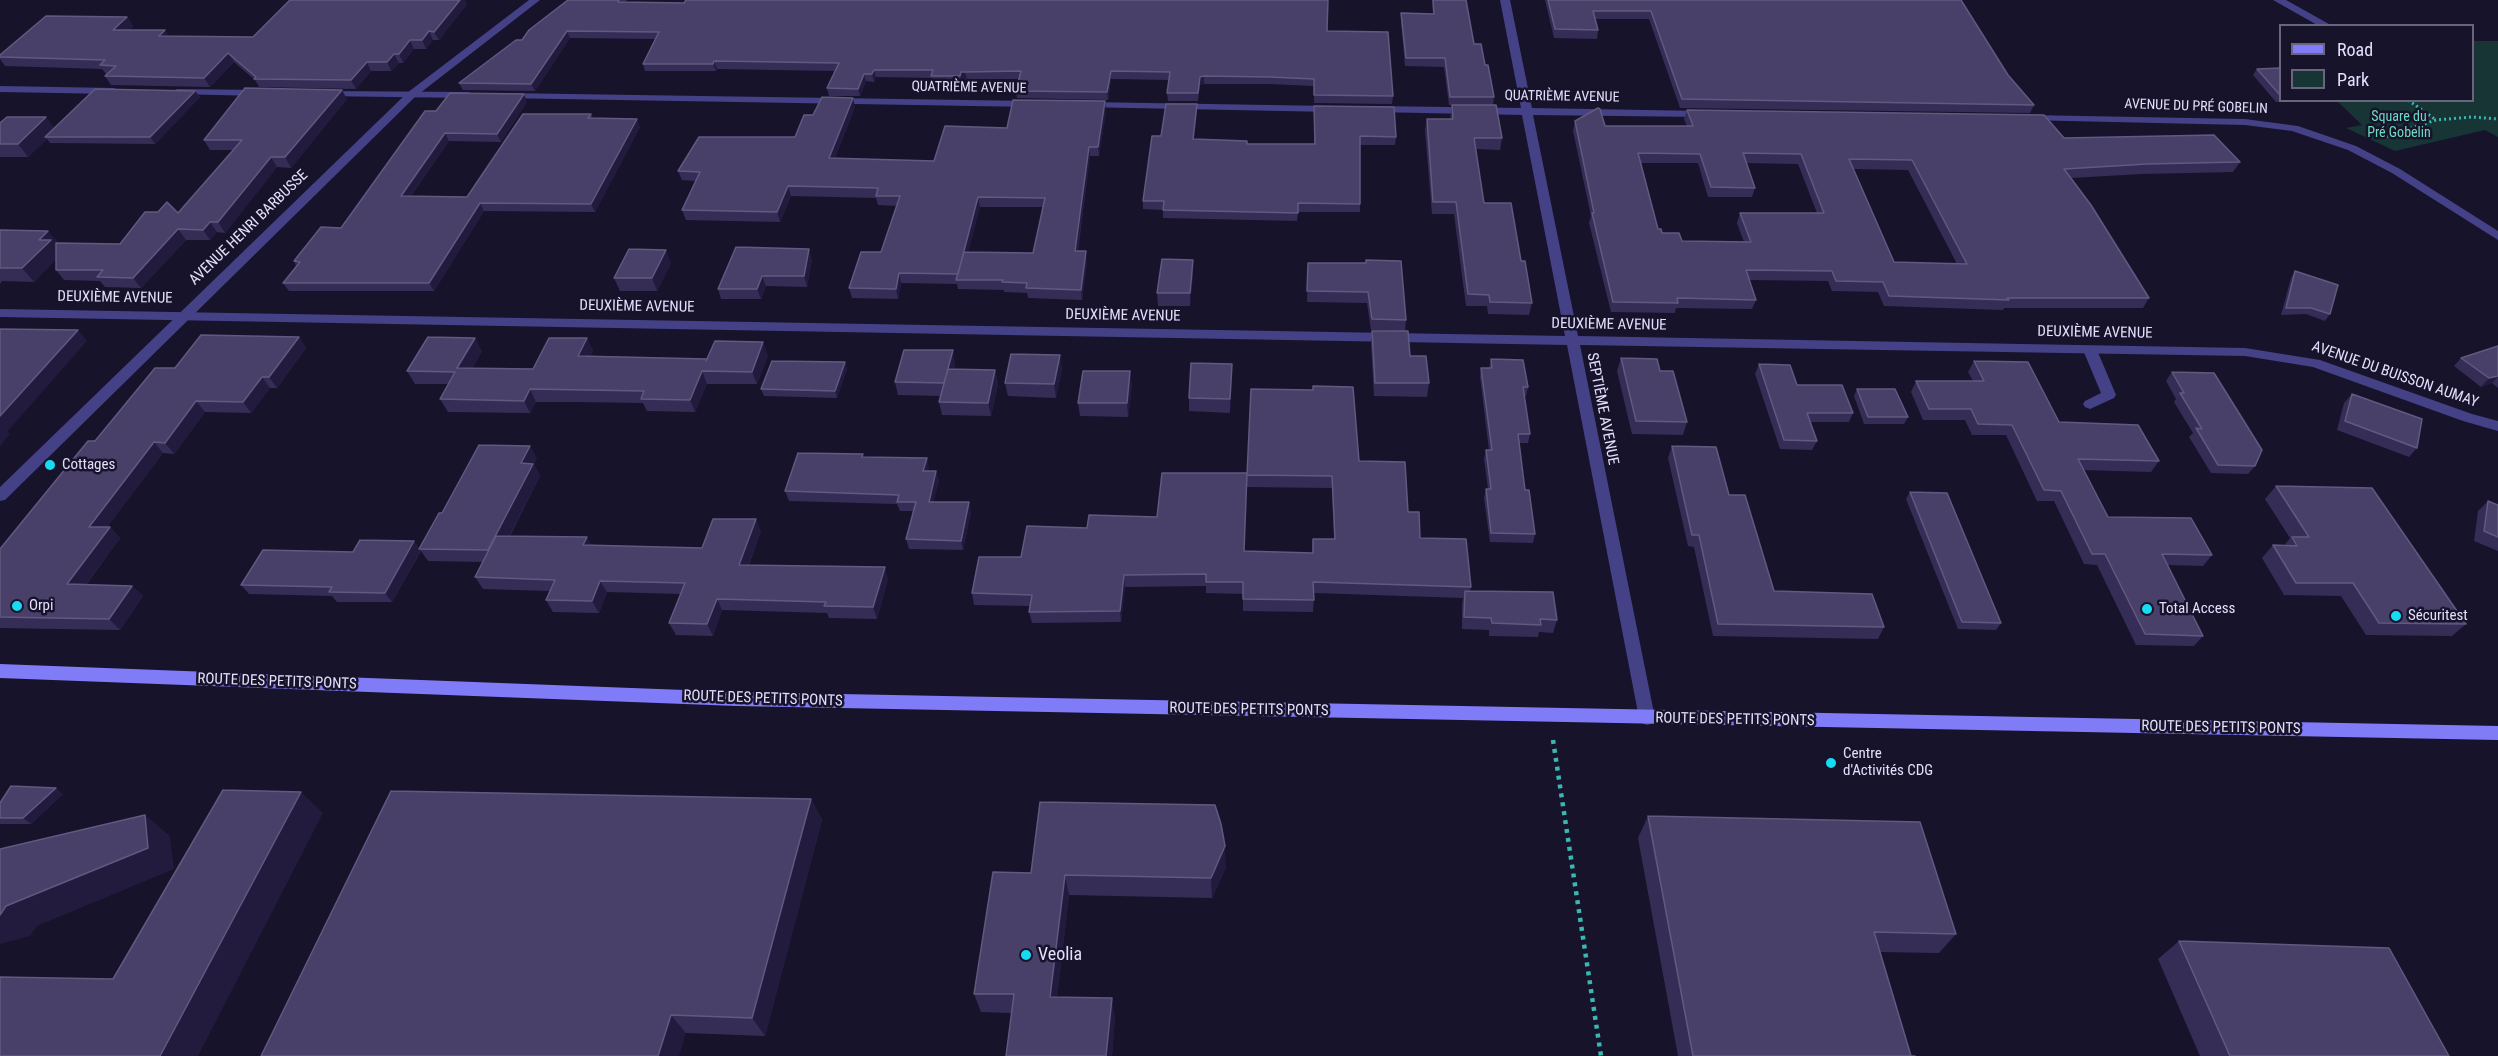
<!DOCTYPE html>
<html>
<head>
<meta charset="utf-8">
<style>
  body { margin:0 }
  #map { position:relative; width:2498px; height:1056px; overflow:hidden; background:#17132b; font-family:"Roboto Condensed",sans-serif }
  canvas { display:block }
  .legend { position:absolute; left:2279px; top:24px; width:195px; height:78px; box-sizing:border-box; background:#17132b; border:2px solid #69657f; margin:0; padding:8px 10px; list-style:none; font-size:18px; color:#e3dffd }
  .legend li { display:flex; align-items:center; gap:12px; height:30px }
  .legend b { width:30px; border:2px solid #69657f }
</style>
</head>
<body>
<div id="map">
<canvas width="2498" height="1056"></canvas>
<ul class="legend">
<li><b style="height:8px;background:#807cf8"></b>Road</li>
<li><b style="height:16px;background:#163534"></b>Park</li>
</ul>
</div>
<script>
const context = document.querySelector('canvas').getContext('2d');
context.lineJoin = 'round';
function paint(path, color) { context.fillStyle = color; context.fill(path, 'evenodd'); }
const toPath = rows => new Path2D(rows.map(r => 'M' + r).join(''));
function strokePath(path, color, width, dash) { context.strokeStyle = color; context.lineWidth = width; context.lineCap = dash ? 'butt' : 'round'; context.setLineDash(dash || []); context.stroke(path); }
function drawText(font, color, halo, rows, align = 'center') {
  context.font = font + ' "Roboto Condensed",sans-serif'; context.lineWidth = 5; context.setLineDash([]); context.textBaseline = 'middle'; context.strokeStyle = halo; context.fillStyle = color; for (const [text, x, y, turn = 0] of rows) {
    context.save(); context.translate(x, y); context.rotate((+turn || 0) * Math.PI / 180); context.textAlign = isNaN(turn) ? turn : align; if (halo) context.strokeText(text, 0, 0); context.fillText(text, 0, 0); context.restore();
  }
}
const green = toPath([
  [2473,41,2498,41,2498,137,2485,130,2395,151,2346,128,2362,125,2337,101,2472,100]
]);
const pathFar1 = toPath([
  [2408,100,2436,120],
  [2382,138,2436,120,2472,117,2498,119]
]);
const path = toPath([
  [1553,740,1601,1056]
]);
const service = toPath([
  [2090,346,2097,350,2116,395,2114,398,2090,409,2085,407,2083,404,2085,401,2101,393,2083,350,2090,346]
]);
const minor = toPath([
  [1500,0,1510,0,1532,108,1704,111,1710,114,1704,117,1533,115,1578,336,2245,348,2320,360,2472,414,2498,421,2498,431,2463,421,2313,367,2245,356,1580,345,1655,718,1653,723,1647,725,1641,723,1639,718,1567,345,0,317,0,309,1565,336,1522,115,1374,112,1368,109,1374,106,1521,108,1500,0],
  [2273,0,2286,0,2329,24,2319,26,2273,0],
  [0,86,114,88,119,91,114,94,0,92,0,86],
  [177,89,261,90,266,93,261,96,173,94,172,92,177,89],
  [324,91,468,92,473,95,468,98,320,96,320,92,324,91],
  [504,93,1032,101,1037,104,1032,107,500,98,499,96,504,93],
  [1086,102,1332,106,1338,109,1332,112,1082,107,1081,105,1086,102],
  [2028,115,2245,119,2298,126,2356,146,2400,169,2498,231,2498,240,2392,173,2348,150,2292,131,2245,125,2024,120,2022,118,2028,115]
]);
const tertiary = toPath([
  [529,0,540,0,415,97,5,500,0,501,0,487,407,93,529,0]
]);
const secondary = toPath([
  [0,664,737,692,2498,726,2498,740,737,706,0,678,0,664]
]);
const wall = toPath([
  [568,0,627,0,625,2,1327,31,1393,96,1392,104,1314,103,1314,86,1269,84,1204,84,1200,85,1198,101,1168,101,1167,93,1169,80,1111,79,1108,100,1017,98,1016,91,1019,79,967,79,963,80,961,84,933,83,932,78,876,77,874,82,866,81,860,96,829,96,827,88,835,71,717,69,716,71,645,71,643,64,655,39,570,38,535,91,463,90,459,83,522,40],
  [1432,0,1466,0,1474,44,1485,65,1494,97,1493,105,1449,105,1444,67,1405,66,1401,21,1401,13,1433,14],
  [1545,0,1961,0,2008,75,2034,105,2030,113,1680,108,1649,19,1595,19,1598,30,1597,39,1554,38],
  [467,4,439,40,433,40,426,49,414,49,403,63,399,63,391,71,371,71,356,89,259,87,255,80,234,62,210,87,111,85,105,76,107,74,106,74,102,69,5,66,0,59,0,55,127,17,133,26,129,30,169,36,253,37],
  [2280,68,2280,100,2320,100,2276,102,2253,75,2257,69],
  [195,91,200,97,155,144,50,143,47,139,28,157,0,157,0,123,54,128],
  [347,99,291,168,277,167,225,233,217,232,210,240,186,240,141,288,105,287,100,281,64,280,56,270,56,259,34,282,2,281,0,284,0,230,48,231,58,243,120,244,178,213,234,150,210,150,204,140],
  [527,102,501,142,449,141,411,196,467,197,591,114,593,118,640,127,595,212,484,211,434,291,289,291,283,283,296,266,294,261,341,228,436,111],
  [1452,105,1502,138,1500,150,1476,149,1484,203,1521,261,1532,303,1529,315,1488,314,1487,306,1466,306,1454,214,1432,214,1425,130,1427,119,1450,119],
  [1314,106,1396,137,1395,145,1360,145,1360,212,1298,212,1297,221,1163,218,1163,210,1143,209,1143,201,1161,136,1197,112,1194,139,1247,144,1314,144],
  [855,107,835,158,934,161,1007,128,1106,111,1099,156,1090,156,1078,251,1087,261,1082,300,1028,298,1027,293,1004,292,1004,290,958,289,957,284,901,283,898,299,852,298,849,288,881,252,897,206,878,205,876,198,791,196,780,222,686,220,682,210,696,181,682,180,678,171,795,137,813,115],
  [980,207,1043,207,1033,253,968,252],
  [1687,110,2064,138,2240,162,2233,172,2142,174,2071,178,2149,298,2143,308,2004,308,2003,310,1884,306,1878,292,1832,291,1828,281,1749,280,1756,300,1752,309,1676,308,1675,313,1611,312,1589,223,1591,216,1573,131,1575,121,1605,126,1687,126,1684,119],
  [1641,163,1698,163,1708,197,1752,197,1755,188,1747,163,1798,164,1817,213,1740,213,1737,223,1744,242,1682,241,1662,233,1658,229],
  [1853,169,1908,170,1957,264,1894,262],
  [812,259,807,287,766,286,761,299,721,299,718,289],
  [1193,260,1193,273,1190,306,1158,306,1157,293],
  [671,263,657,291,620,291,614,278],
  [1308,263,1366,263,1406,320,1405,331,1371,330,1367,303,1307,302],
  [2295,271,2330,314,2325,321,2306,314,2281,315,2291,278],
  [1372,331,1410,356,1429,383,1427,397,1374,396,1371,344],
  [299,337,306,348,277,388,270,388,251,413,205,412,174,454,163,453,107,527,110,527,120,538,86,585,132,586,143,596,120,630,0,628,0,549,95,441,175,368],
  [587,338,593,351,590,356,707,359,768,355,757,384,707,384,695,412,647,411,643,403,574,402,536,402,530,413,448,412,440,399,448,384,415,384,407,371,482,351,472,369,533,369],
  [2498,346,2498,388,2492,383,2481,387,2454,366,2461,358],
  [1621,358,1660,371,1687,422,1683,435,1632,434,1617,371],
  [1491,359,1528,387,1526,396,1524,396,1530,434,1528,443,1519,443,1525,490,1535,534,1533,543,1490,542,1484,498,1486,489,1488,489,1484,459,1486,450,1489,450,1480,377,1481,368,1489,368],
  [1974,361,2059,422,2159,461,2151,472,2084,470,2108,517,2212,555,2203,566,2167,565,2203,636,2194,646,2136,645,2097,565,2084,564,2054,501,2037,501,2006,435,1972,435,1965,420,1923,420,1911,392,1916,381,1973,381,1968,372],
  [845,362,847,369,837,398,764,396,761,389],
  [955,364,954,370,995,370,998,384,991,416,942,415,939,402,941,396,898,395,895,382],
  [1232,364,1230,413,1189,411,1189,398],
  [1759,364,1797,385,1853,413,1849,422,1810,422,1817,441,1812,450,1780,449,1755,374],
  [1062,368,1056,398,1008,396,1005,383],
  [2172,372,2255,466,2248,474,2211,473,2189,437,2193,433,2174,402,2176,399,2166,381],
  [1132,384,1128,417,1080,416,1078,403],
  [1857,389,1908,417,1904,424,1864,424,1854,396],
  [2352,394,2417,448,2409,457,2337,430,2344,403],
  [1672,446,1729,495,1774,591,1884,627,1878,639,1713,636,1694,547,1688,546,1668,458],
  [863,457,929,468,928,471,936,471,939,481,933,502,971,512,963,550,909,549,906,539,913,511,900,511,897,504,789,501,785,491],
  [537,458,534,464,540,476,510,536,591,545,702,548,761,531,749,565,888,579,877,619,829,618,827,613,722,610,713,636,676,635,669,623,681,594,607,592,599,613,553,612,546,600,550,591,483,589,475,577,483,562,428,561,421,551,392,602,337,602,332,596,249,594,241,585,353,552,414,541,419,549,442,513],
  [1359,461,1408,512,1420,538,1471,587,1470,591,1557,620,1553,633,1539,632,1538,637,1489,636,1489,630,1462,629,1462,604,1463,598,1314,593,1313,612,1243,611,1243,594,1206,593,1206,586,1125,587,1121,622,1032,623,1029,612,1030,606,974,605,972,593,1021,557,1245,551,1312,553,1313,539,1334,539,1332,488,1247,487,1247,475],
  [2276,486,2466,624,2452,636,2366,635,2341,596,2284,595,2262,558,2273,545,2284,546,2290,538,2265,499],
  [1910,492,2001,623,1996,630,1958,629,1906,499],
  [2488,501,2498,505,2498,551,2474,541,2478,511],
  [63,794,31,824,0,824,0,803],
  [811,799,822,820,765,1036,686,1033,261,1056],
  [1648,816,1956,934,1939,953,1880,952,1911,1056,1915,1056,1678,1056,1638,838],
  [1226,867,1212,898,1069,895,1057,997,1115,1016,1112,1056,1006,1056,1012,1013,981,1012,974,994,1031,873],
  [2179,941,2449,1056,2200,1056,2158,959]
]);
const shadedWall = toPath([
  [460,0,465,0,467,4,439,40,434,32],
  [127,17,133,26,119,38,113,30],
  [165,30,171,39,159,36],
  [429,31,433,40,426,49,422,40],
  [567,31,570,38,535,91,531,84],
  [410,40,414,49,403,63,399,54],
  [228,53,234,62,210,87,204,78],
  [394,54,399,63,391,71,387,62],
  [714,61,717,69,716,71,713,64],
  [367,62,371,71,356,89,351,80],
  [874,70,876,77,874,82,872,74],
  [1111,71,1111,79,1108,100,1107,92],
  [961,72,965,72,967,79,963,80,961,84,960,76],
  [864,74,866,81,860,96,858,89],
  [1204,76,1204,84,1200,85,1198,101,1200,77],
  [342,90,347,99,291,168,285,157],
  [195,91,200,97,155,144,150,137],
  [524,94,527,102,501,142,497,134],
  [853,98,855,107,831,168,829,158],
  [1105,101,1106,111,1099,156,1098,147],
  [1197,104,1197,112,1193,148,1193,139],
  [46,117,56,130,45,137,47,139,28,157,18,144],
  [637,119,640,127,595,212,591,204],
  [445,133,449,141,405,204,401,196],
  [1089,147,1090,156,1076,261,1075,251],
  [271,157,277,167,225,233,218,222],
  [788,186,791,196,780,222,777,212],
  [978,197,980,207,961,280,958,274],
  [480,203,484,211,434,291,429,283],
  [210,222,217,232,210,240,203,230],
  [178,229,186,240,141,288,133,278],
  [48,231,59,244,62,253,34,282,22,268,39,240],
  [809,249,812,259,807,287,804,276],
  [666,250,671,263,657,291,652,278],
  [1086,251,1087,261,1082,300,1081,290],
  [1193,260,1193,273,1190,306,1190,293],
  [899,273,901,283,898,299,896,289],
  [762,276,766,286,761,299,757,289],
  [78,330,87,341,7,432,10,434,0,446,0,416],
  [299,337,306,348,277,388,269,377],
  [475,338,482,351,465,381,457,368],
  [587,338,593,351,584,369,578,356],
  [763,342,768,355,757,384,752,372],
  [953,350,955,364,947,396,944,383],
  [1060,355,1062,368,1056,398,1054,384],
  [845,362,847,369,837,398,835,391],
  [1232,364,1232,377,1230,413,1230,399],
  [995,370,998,384,991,416,988,403],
  [702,371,707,384,695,412,690,400],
  [1130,371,1132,384,1128,417,1127,403],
  [2498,376,2498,377,2492,383,2481,387,2489,378],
  [262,377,270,388,251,413,243,402],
  [530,389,536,402,530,413,524,401],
  [196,401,205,412,174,454,165,443],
  [154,442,163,453,99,538,89,527],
  [530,446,537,458,534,464,540,476,496,562,488,550,521,463],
  [927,458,929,468,926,481,923,471],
  [936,471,939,481,931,511,929,502],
  [969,502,971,512,963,550,961,541],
  [756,519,761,531,744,577,739,565],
  [110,527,120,538,78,595,67,584],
  [587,537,594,549,583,545],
  [414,541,421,550,392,602,385,593],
  [885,567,888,579,877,619,873,607],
  [1124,575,1125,587,1121,622,1120,611],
  [600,581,607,592,599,613,592,601],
  [132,586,143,596,120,630,109,619],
  [717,599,722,610,713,636,707,624],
  [56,788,63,794,31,824,23,818],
  [301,792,323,813,198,1056,160,1056],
  [811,799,822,820,765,1036,752,1018],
  [145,815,170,836,174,869,37,926,30,936,0,944,0,915,6,906],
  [1225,846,1226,867,1212,898,1211,878],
  [1065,875,1069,895,1055,1016,1050,997],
  [1112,998,1115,1016,1112,1056,1106,1056],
  [671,1015,686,1033,679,1056,658,1056]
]);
const building = toPath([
  [290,0,460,0,434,32,429,31,422,40,410,40,399,54,394,54,387,62,367,62,351,80,254,79,256,77,228,53,204,78,105,76,116,66,100,65,105,60,0,57,0,55,46,16,127,17,113,30,165,30,159,36,253,37,290,0],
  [568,0,619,0,618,2,684,3,686,0,1328,0,1327,31,1388,32,1393,96,1314,95,1314,79,1269,77,1204,76,1200,77,1198,93,1167,93,1170,72,1111,71,1107,92,1016,91,1021,71,965,72,961,72,960,76,931,76,933,70,874,70,872,74,864,74,858,89,827,88,839,63,714,61,713,64,643,64,659,32,567,31,531,84,459,83,516,40,522,40,529,30,568,0],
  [1433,0,1466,0,1474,44,1481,44,1485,65,1488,65,1494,97,1450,97,1445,58,1406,58,1401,13,1434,14,1433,0],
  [1548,0,1961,0,2008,75,2034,105,1682,99,1651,11,1593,11,1598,30,1555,29,1548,0],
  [2280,68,2280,95,2257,69,2280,68],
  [245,88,342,90,285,157,271,157,218,222,210,222,203,230,178,229,133,278,97,277,103,270,56,270,56,243,120,244,145,212,158,212,167,202,178,213,242,140,204,140,245,88],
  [95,89,195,91,150,137,45,137,95,89],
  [450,93,524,94,497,134,445,133,401,196,467,197,523,114,591,114,588,118,637,119,591,204,480,203,429,283,283,283,300,262,294,261,321,227,341,228,425,111,436,111,450,93],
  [822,97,853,98,829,158,934,161,945,126,1007,128,1013,100,1105,101,1098,147,1089,147,1075,251,1086,251,1081,290,1026,288,1027,283,1002,282,1003,280,956,280,964,252,1033,253,1045,198,978,197,958,274,899,273,896,289,849,288,861,252,881,252,900,196,876,196,878,188,788,186,777,212,682,210,700,172,678,171,699,137,795,137,804,115,813,115,822,97],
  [1166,104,1197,104,1193,139,1247,141,1247,144,1315,144,1314,106,1394,107,1396,137,1360,136,1360,204,1298,203,1298,213,1163,210,1164,201,1143,201,1152,136,1161,136,1166,104],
  [1452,105,1496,105,1502,138,1474,138,1484,203,1511,203,1521,261,1525,261,1532,303,1490,302,1489,295,1468,294,1456,202,1433,202,1427,119,1453,119,1452,105],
  [1598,108,1600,109,1605,126,1693,126,1687,110,2044,115,2064,138,2214,135,2240,162,2147,164,2064,169,2091,205,2149,298,2007,298,2009,300,1889,296,1883,282,1836,281,1832,271,1746,270,1756,300,1677,298,1678,303,1613,302,1592,213,1594,213,1575,121,1598,108],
  [1638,153,1700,154,1711,187,1755,188,1743,153,1801,154,1824,213,1740,213,1751,242,1682,241,1679,233,1662,233,1661,229,1658,229,1638,153],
  [1849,159,1912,160,1967,264,1894,262,1849,159],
  [7,117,46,117,18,144,0,144,0,123,7,117],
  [0,230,48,231,39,240,51,240,22,268,0,268,0,230],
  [736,247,809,249,804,276,762,276,757,289,718,289,736,247],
  [629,249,666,250,652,278,614,278,629,249],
  [1162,259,1193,260,1190,293,1157,293,1162,259],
  [1366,260,1401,261,1406,320,1372,319,1368,292,1307,291,1308,263,1366,263,1366,260],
  [2295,271,2338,285,2330,314,2311,308,2286,308,2295,271],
  [0,329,78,330,0,416,0,329],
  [1372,331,1408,331,1410,356,1426,356,1429,383,1375,383,1372,331],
  [201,335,299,337,269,377,262,377,243,402,196,401,165,443,154,442,89,527,110,527,67,584,132,586,109,619,0,617,0,549,88,441,95,441,155,368,175,368,201,335],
  [428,337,475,338,457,368,533,369,549,338,587,338,578,356,707,359,706,361,715,341,763,342,752,372,702,371,690,400,641,399,644,391,530,389,524,401,440,399,455,372,407,371,428,337],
  [2498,346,2498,376,2489,378,2461,358,2498,346],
  [904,350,953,350,944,383,895,382,904,350],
  [1011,354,1060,355,1054,384,1005,383,1011,354],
  [1621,358,1657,359,1660,371,1673,371,1687,422,1636,421,1621,358],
  [1491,359,1523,360,1528,387,1523,387,1530,434,1518,434,1525,490,1529,490,1535,534,1491,533,1486,489,1491,489,1486,450,1492,450,1481,368,1492,368,1491,359],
  [772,361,845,362,835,391,761,389,772,361],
  [1974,361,2028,362,2059,422,2138,425,2159,461,2078,459,2108,517,2191,518,2212,555,2162,554,2203,636,2145,634,2105,554,2092,554,2061,491,2044,490,2012,425,1978,424,1971,409,1929,409,1916,381,1984,381,1974,361],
  [1191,363,1232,364,1230,399,1189,398,1191,363],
  [1759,364,1790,365,1797,385,1842,385,1853,413,1807,413,1817,441,1784,440,1759,364],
  [948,369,995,370,988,403,939,402,948,369],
  [1083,371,1130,371,1127,403,1078,403,1083,371],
  [2172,372,2214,373,2262,450,2255,466,2218,465,2196,428,2202,429,2180,393,2184,393,2172,372],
  [1313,386,1353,387,1359,461,1405,462,1408,512,1419,512,1420,538,1466,539,1471,587,1313,582,1314,600,1243,599,1243,582,1206,582,1206,574,1124,575,1120,611,1029,612,1032,595,972,593,979,557,1021,557,1027,526,1087,528,1089,515,1157,517,1162,473,1247,473,1244,551,1313,553,1313,539,1335,539,1332,476,1247,475,1251,389,1313,390,1313,386],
  [1857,389,1895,389,1908,417,1868,417,1857,389],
  [2352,394,2422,419,2417,448,2345,421,2352,394],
  [479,445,530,446,521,463,533,464,488,550,419,549,439,513,442,513,479,445],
  [1672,446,1716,447,1729,495,1745,495,1774,591,1872,594,1884,627,1718,624,1699,535,1692,535,1672,446],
  [798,453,863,454,862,457,927,458,923,471,936,471,929,502,969,502,961,541,906,539,916,502,897,502,899,495,785,491,798,453],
  [2276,486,2372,488,2466,624,2379,623,2353,583,2296,583,2273,545,2297,546,2292,537,2309,537,2276,486],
  [1910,492,1947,493,2001,623,1962,622,1910,492],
  [2488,501,2498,505,2498,537,2484,531,2488,501],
  [713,519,756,519,739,565,885,567,873,607,824,606,826,602,717,599,707,624,669,623,685,583,600,581,592,601,546,600,555,580,475,577,496,536,587,537,583,545,702,548,713,519],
  [360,540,414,541,385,593,329,592,332,587,241,585,263,550,353,552,360,540],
  [1465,591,1553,592,1557,620,1540,619,1541,625,1492,623,1491,618,1464,617,1465,591],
  [11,786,56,788,23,818,0,818,0,803,11,786],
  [223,790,301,792,160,1056,0,1056,0,977,113,979,223,790],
  [391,791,811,799,752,1018,671,1015,658,1056,261,1056,391,791],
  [1040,802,1215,805,1221,824,1225,846,1211,878,1065,875,1050,997,1112,998,1106,1056,1006,1056,1014,994,974,994,993,872,1031,873,1040,802],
  [145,815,148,848,6,906,0,915,0,849,145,815],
  [1648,816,1920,822,1956,934,1874,932,1911,1056,1915,1056,1693,1056,1648,816],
  [2179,941,2389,948,2449,1056,2230,1056,2179,941]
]);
const markers = [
  [50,465,6,"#16dbf2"],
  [17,606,6,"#16dbf2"],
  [2147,609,6,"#16dbf2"],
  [2396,616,6,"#16dbf2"],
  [1831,763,6,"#16dbf2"],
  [1026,955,6,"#16dbf2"]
];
const farStreetnames = [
  ["QUATRIÈME AVENUE",969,88,1],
  ["QUATRIÈME AVENUE",1562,97,1],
  ["AVENUE DU PRÉ GOBELIN",2196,107,2]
];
const farParknames = [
  ["Square du",2399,117],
  ["Pré Gobelin",2399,133]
];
const streetNames = [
  ["AVENUE HENRI BARBUSSE",249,228,-44],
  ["DEUXIÈME AVENUE",115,298,1],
  ["DEUXIÈME AVENUE",637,307,1],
  ["DEUXIÈME AVENUE",1123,316,1],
  ["DEUXIÈME AVENUE",1609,325,1],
  ["DEUXIÈME AVENUE",2095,333,1],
  ["AVENUE DU BUISSON AUMAY",2395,375,19],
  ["SEPTIÈME AVENUE",1602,409,79],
  ["ROUTE DES PETITS PONTS",277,682,2],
  ["ROUTE DES PETITS PONTS",763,699,2],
  ["ROUTE DES PETITS PONTS",1249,710,1],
  ["ROUTE DES PETITS PONTS",1735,720,1],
  ["ROUTE DES PETITS PONTS",2221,728,1]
];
const poiNames = [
  ["Cottages",62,465],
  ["Orpi",29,606],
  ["Total Access",2159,609],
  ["Sécuritest",2408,616],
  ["Centre",1843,754],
  ["d'Activités CDG",1843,771]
];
const nearPoinames = [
  ["Veolia",1038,955]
];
paint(green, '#163534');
strokePath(pathFar1, '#38b8b1', 3, [2, 3]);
strokePath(path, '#38b8b1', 4.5, [4, 5]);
paint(service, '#444187');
paint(minor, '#444187');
paint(tertiary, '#444187');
paint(secondary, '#807cf8');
paint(wall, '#362d57');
paint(shadedWall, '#221b3e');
paint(building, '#494069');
strokePath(building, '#615980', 1.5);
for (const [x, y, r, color] of markers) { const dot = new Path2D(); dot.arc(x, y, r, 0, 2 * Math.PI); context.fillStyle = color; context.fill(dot); strokePath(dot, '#17132b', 2); }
drawText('14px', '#e3dffd', '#17132b', farStreetnames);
drawText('14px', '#6ddbc0', '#17132b', farParknames);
drawText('15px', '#e3dffd', '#17132b', streetNames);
drawText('15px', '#e3dffd', '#17132b', poiNames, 'left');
drawText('18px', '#e3dffd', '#17132b', nearPoinames, 'left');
</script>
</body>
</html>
